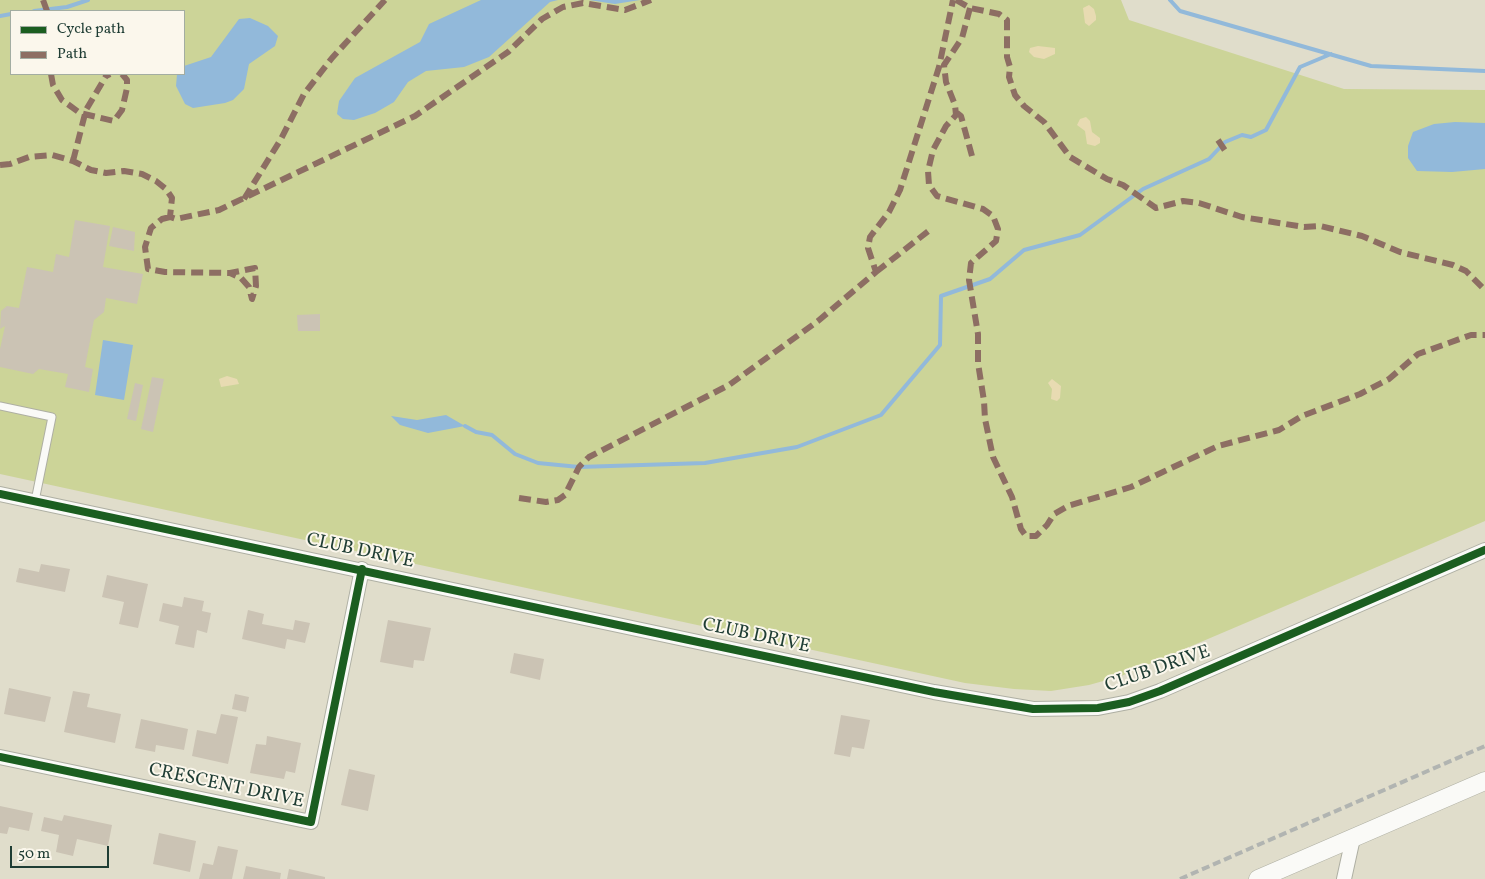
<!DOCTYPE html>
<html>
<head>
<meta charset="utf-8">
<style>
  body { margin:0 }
  #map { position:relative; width:1485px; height:879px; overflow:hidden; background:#e0ddcb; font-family:Vollkorn,serif }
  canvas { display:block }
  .legend { position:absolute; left:10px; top:10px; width:175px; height:65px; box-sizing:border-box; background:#fbf7ec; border:1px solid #a3ada2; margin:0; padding:6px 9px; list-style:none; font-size:15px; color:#1f3d34 }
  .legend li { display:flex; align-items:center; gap:10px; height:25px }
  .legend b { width:25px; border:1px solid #a3ada2 }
  .scale { position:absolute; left:10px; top:846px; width:99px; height:22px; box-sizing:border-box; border:2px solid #1f3d34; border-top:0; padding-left:6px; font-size:15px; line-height:18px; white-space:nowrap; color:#1f3d34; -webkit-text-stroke:4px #fbf7ec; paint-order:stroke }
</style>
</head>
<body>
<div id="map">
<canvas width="1485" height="879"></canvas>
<ul class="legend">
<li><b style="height:6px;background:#1b5e20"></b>Cycle path</li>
<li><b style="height:6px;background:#8d6e63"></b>Path</li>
</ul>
<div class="scale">50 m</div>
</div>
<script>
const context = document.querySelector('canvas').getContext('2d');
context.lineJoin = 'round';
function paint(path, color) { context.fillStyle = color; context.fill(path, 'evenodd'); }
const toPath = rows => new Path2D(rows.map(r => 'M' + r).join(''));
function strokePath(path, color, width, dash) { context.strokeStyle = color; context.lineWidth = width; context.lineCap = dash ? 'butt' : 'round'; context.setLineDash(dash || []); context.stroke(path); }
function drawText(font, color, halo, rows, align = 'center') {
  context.font = font + ' Vollkorn,serif'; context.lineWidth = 4; context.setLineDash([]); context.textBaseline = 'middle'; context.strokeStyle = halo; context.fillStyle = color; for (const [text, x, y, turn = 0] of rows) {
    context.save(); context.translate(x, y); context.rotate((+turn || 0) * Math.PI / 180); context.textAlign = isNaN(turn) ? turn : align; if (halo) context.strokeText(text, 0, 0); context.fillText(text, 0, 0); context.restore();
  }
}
const green = toPath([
  [0,0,1121,0,1129,20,1344,89,1485,90,1485,521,1121,676,1089,685,1051,691,1014,689,965,683,0,474],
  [11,11,184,11,184,74,11,74]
]);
const sand = toPath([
  [1089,5,1094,9,1096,16,1096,20,1089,26,1085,23,1083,8],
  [1038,46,1055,48,1055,54,1044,59,1034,57,1029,52,1030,48],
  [1086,117,1090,121,1092,132,1100,138,1100,143,1095,146,1087,144,1085,131,1077,125,1080,119],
  [227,376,237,379,239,384,221,387,219,379],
  [1052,379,1061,386,1060,398,1057,401,1051,399,1052,389,1048,383]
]);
const water = toPath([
  [481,0,558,0,550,2,489,57,464,67,426,71,408,82,394,102,375,113,354,120,343,119,337,114,339,101,355,78,420,42,429,24],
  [589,0,640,0,615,4],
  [250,18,268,26,278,36,275,46,249,64,244,89,233,100,225,103,193,108,185,104,176,86,177,74,184,74,184,66,211,57,239,19],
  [1455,122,1485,123,1485,169,1452,172,1417,171,1408,158,1408,146,1413,132,1434,124],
  [103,340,133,345,124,400,95,395],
  [446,415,465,426,428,433,400,425,391,416,417,420]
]);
const stream = toPath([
  [1170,0,1180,11,1371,66,1485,71],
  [34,11,67,7,88,0],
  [0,16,11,14],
  [465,426,476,432,492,435,515,454,538,463,579,467,705,463,797,447,881,415,940,345,941,296,990,279,1024,250,1080,235,1143,189,1209,159,1225,142,1242,135,1251,137,1266,130,1300,67,1331,54]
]);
const building = toPath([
  [75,220,110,226,103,267,143,274,137,304,106,298,104,312,94,320,85,367,93,369,89,392,65,387,68,374,39,369,33,374,0,367,0,349,5,326,0,329,1,311,7,306,19,308,27,267,53,272,56,254,69,257],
  [113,227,135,232,134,251,109,246],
  [320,314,320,331,298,331,297,315],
  [152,377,164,379,153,432,141,429],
  [135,383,143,385,136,421,127,419],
  [41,564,70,569,65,592,16,582,19,568,39,572],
  [107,575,148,584,138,628,119,624,124,602,102,597],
  [184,597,204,601,202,611,211,613,207,633,197,630,194,648,175,644,179,626,159,621,163,603,182,607],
  [248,610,264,614,262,624,293,630,295,620,310,623,305,643,287,639,285,649,242,639],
  [388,620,431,628,424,661,414,660,413,668,380,662],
  [514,653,544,659,540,680,510,673],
  [9,688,51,697,45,722,4,714],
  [73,691,90,694,87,707,121,714,115,743,64,732],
  [235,694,249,697,246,712,232,709],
  [221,714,238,717,228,764,192,756,197,730,216,734],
  [841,715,870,720,864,749,852,747,850,757,834,754],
  [141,719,188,729,184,750,156,745,155,752,135,748],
  [267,736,301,743,295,773,286,771,284,779,250,773,256,744,266,745],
  [349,769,375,775,368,811,341,805],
  [0,806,33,813,29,831,9,827,7,834,0,833],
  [64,815,112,825,108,846,77,839,73,856,56,852,59,835,41,831,44,817,62,821],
  [159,833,196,841,190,872,153,864],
  [218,846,238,850,232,879,199,879,203,863,213,865],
  [246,866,281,873,280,879,243,879],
  [289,869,325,877,325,879,287,879]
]);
const service = toPath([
  [0,406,52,417,35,501]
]);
const minor = toPath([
  [0,494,934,692,1033,709,1098,708,1129,702,1160,691,1485,550],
  [0,757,311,822,362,569],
  [1344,879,1353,838]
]);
const tertiary = toPath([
  [1258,879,1485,781]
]);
const rail = toPath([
  [1180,879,1485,746]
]);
const quiet = toPath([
  [43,0,47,11],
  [956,0,970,8,999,14,1007,20,1007,57,1010,67,1009,77,1015,95,1024,106,1044,122,1070,157,1107,179,1123,185,1156,208,1183,201,1199,203,1242,217,1304,227,1320,226,1362,236,1400,252,1453,265,1466,271,1485,290],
  [970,8,962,38,944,65,946,82,955,105,956,115,946,126,933,150,928,171,929,185,937,196,983,209,993,216,998,229,996,241,971,263,969,280,978,334,978,363,984,401,985,419,993,457,1012,497,1021,529,1026,536,1036,536,1047,525,1054,514,1068,506,1131,487,1218,446,1279,430,1302,416,1360,394,1389,379,1418,354,1471,335,1485,335],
  [51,74,53,85,62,100,80,113,114,121,122,110,127,88,127,80,122,74],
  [956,112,961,116,972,156],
  [1218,140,1226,152],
  [73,161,86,110,106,76,110,74],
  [0,165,10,164,29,157,52,155,73,161,91,170,106,173,124,171,142,174,156,181,166,189,172,198,170,217,176,219,219,210,415,116,508,52,542,19,563,7,583,3,625,10,651,0],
  [244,199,281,139,304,94,332,58,385,0],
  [170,217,162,219,151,228,145,247,148,269,165,272,230,273,255,268,256,286,252,299,249,287,241,278,230,273],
  [876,272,931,229],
  [519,498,546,502,558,500,565,495,579,467,589,457,729,385,818,321,876,272,868,248,870,237,889,212,900,190,939,67,953,0]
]);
const cycleway = toPath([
  [0,494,934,692,1033,709,1098,708,1129,702,1160,691,1485,550],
  [0,757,311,822,362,569]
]);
const streetNames = [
  ["CLUB DRIVE",360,552,12],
  ["CLUB DRIVE",756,637,12],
  ["CLUB DRIVE",1158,670,-19],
  ["CRESCENT DRIVE",226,787,12]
];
paint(green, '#ccd498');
paint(sand, '#e8dbb2');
paint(water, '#92b9da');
strokePath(stream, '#92b9da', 4);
paint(building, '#cbc3b4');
strokePath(service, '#aeafa3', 9);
strokePath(minor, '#aeafa3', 16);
strokePath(tertiary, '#aeafa3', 19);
strokePath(service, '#fafaf7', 7);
strokePath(minor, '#fafaf7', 14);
strokePath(tertiary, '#fafaf7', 18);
strokePath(rail, '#b1b4b1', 4, [8, 4]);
strokePath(quiet, '#8d6e63', 6, [12, 6]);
strokePath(cycleway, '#1b5e20', 8);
drawText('19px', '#1f3d34', '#fbf7ec', streetNames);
</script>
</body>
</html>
